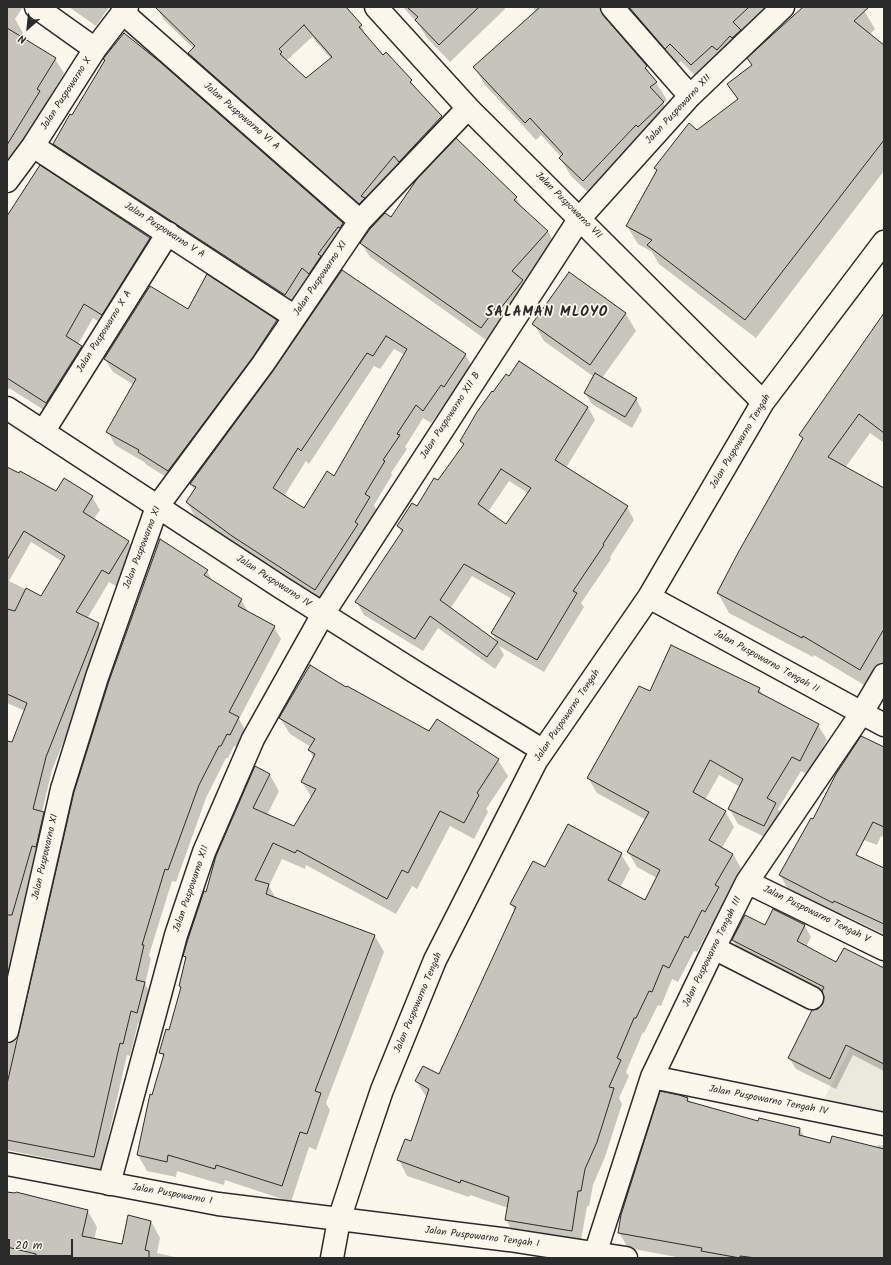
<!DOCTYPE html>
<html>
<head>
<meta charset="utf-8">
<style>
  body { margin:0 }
  #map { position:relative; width:891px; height:1265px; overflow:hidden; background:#fbf7ec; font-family:Kalam,sans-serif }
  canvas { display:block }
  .frame { position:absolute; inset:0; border:8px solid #2b2b2b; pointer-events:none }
  .north { position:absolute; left:8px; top:8px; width:40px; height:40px; -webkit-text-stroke:3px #fbf7ec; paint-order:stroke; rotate:207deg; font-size:11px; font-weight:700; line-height:16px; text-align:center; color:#2b2b2b }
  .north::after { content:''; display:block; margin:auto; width:14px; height:18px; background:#2b2b2b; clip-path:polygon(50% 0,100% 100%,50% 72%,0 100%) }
  .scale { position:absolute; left:8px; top:1239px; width:65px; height:18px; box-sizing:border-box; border:2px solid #2b2b2b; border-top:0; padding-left:5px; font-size:12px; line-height:14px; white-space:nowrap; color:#2b2b2b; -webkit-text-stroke:3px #fbf7ec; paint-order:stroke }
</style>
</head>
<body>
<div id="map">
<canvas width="891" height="1265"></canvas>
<div class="frame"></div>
<div class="north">N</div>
<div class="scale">20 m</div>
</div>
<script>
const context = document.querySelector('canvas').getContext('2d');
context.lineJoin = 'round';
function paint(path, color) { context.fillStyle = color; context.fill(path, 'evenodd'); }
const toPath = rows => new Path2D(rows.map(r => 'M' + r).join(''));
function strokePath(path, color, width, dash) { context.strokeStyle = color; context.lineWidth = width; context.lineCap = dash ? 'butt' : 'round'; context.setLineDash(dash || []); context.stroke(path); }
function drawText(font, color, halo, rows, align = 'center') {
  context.font = font + ' Kalam,sans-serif'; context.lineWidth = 3.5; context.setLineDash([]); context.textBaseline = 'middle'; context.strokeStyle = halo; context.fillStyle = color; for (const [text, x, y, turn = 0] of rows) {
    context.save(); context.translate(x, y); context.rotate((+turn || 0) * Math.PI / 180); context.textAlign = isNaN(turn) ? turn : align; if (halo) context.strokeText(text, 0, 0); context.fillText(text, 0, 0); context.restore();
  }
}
const built = toPath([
  [884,983,884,1112,824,1099]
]);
const shadow = toPath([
  [7,7,23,7,15,19,23,33,20,37,55,59,64,73,46,103,48,106,7,173],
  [69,7,109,7,96,26],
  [345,7,361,25,367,38,382,56,411,81,417,91,442,117,449,129,367,215,196,66,189,54,194,49,164,20,157,8],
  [312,37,331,59,306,79,286,61],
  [403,7,504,7,505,9,450,62,427,38,419,25],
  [533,7,588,7,646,67,667,100,663,103,673,120,594,198,571,176,560,158,561,157,541,135,536,140,485,85,474,67,536,12],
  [627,7,777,7,702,83,681,61,676,66,633,17],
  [804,7,862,7,875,29,869,35,884,46,884,171,756,338,659,264,652,252,638,244,627,226,658,172,656,168,697,131,738,100,729,84,753,66],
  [160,63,343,224,350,237,293,308,62,157,54,144,73,117],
  [516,198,523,209,548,232,556,246,523,282,530,295,489,342,370,257,361,243,392,218],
  [7,225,150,238,158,253,110,329,93,318,78,344,82,347,90,361,55,417,9,388,7,392],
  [342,271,465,354,473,368,452,400,449,398,431,423,423,418,405,447,407,449,391,473,392,475,374,505,377,511,323,603,241,550,195,516,187,502,195,491,191,484,274,372],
  [394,349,405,355,334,477,304,509,284,496,306,461,309,464,374,366,380,369],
  [569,274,626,314,636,331,602,378,636,399,642,410,632,428,592,404,585,393,594,377,544,341,534,324],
  [207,276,277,321,284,334,176,483,147,465,144,462,115,445,108,432,134,385,113,372,105,359,188,310],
  [884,314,884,443,870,433,845,468,884,490,884,667,871,689,814,655,813,657,729,613,718,593,803,440,800,435],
  [588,407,595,420,566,468,627,507,634,520,610,557,611,559,581,603,584,607,544,672,499,646,504,655,495,669,438,628,423,651,364,615,357,602,402,533,398,526,417,508,439,481,464,446,461,441],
  [509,481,528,493,507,525,488,512],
  [472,576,512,599,492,633,498,643,450,609],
  [7,468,56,492,92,497,100,510,93,520,129,542,136,554,116,586,109,582,87,619,98,624,106,637,52,770,42,812,51,825,7,986,7,742,13,743,25,711,7,703],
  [31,542,63,562,41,597,9,581],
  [207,571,213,582,241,600,249,613,274,627,281,639,239,719,245,730,237,747,234,746,228,758,226,758,206,798,176,882,172,881,149,955,151,959,145,984,152,996,144,1025,138,1023,130,1056,127,1055,101,1169,7,1150,7,1044,17,1040,110,681],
  [346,688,429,732,498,760,508,776,486,809,488,812,474,839,450,826,417,889,412,886,396,914,306,865,305,869,282,859,269,886,276,899,375,936,384,952,326,1103,330,1110,316,1150,309,1147,291,1202,225,1180,224,1185,177,1171,176,1177,147,1171,138,1155,164,1058,161,1053,170,1032,182,989,180,986,186,959,184,956,206,893,270,775,279,791,267,815,295,827,312,798,302,782,314,758,309,750,311,747,290,734,280,718],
  [759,689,763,695,818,725,827,740,808,775,801,771,778,809,784,819,773,841,738,824,729,808,740,787,719,775,705,800,725,811,734,827,722,848,733,854,742,870,725,899,727,903,714,926,711,925,697,952,694,951,678,982,672,979,661,1006,658,1005,644,1033,643,1032,626,1072,629,1076,619,1098,622,1104,605,1157,593,1185,589,1206,587,1206,580,1246,515,1235,506,1220,508,1208,470,1195,469,1197,407,1176,399,1160,411,1142,427,1098,416,1081,439,1076,515,911,511,904,545,868,621,854,630,869,620,888,645,901,657,878,637,867,628,852,646,820,597,793,588,778,650,693],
  [884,748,884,837,881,836,877,845,826,826],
  [807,828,884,870,884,934,842,914,841,916,788,889,780,875],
  [774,910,805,926,811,937,806,947,837,963,884,969,884,1071,853,1055,836,1089,796,1069,789,1058,824,1004,825,995,739,951,733,940,766,927],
  [688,1099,690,1103,759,1122,800,1129,805,1138,831,1144,877,1149,878,1145,884,1146,884,1258,682,1258,628,1248,619,1232],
  [7,1192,87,1210,97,1227,94,1240,122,1246,151,1221,160,1238,157,1253,179,1258,7,1258]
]);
const building = toPath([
  [155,7,346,7,362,25,359,27,383,55,386,52,412,80,410,82,442,116,399,162,394,156,361,196,365,198,359,204,188,53,195,46,155,7],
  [304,25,332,57,306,78,280,54,282,52,279,49,304,25],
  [407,7,479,7,439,45,415,20,418,17,407,7],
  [540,7,600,7,603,15,647,66,645,68,657,82,650,87,664,102,638,127,636,125,583,181,559,158,563,154,530,118,525,123,473,67,540,7],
  [629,7,749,7,733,22,741,30,732,38,730,36,717,50,712,46,691,65,670,44,665,49,629,7],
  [803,7,869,7,854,21,884,45,884,140,745,320,647,245,652,240,626,226,657,170,654,168,689,123,697,130,738,99,727,84,752,65,747,58,803,7],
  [7,28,56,58,37,89,40,91,7,145,7,28],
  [124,33,160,62,343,223,340,228,338,227,318,254,321,256,309,274,302,268,285,295,53,144,70,114,72,115,105,60,103,59,124,33],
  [456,138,517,197,514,200,548,231,512,271,523,280,500,309,497,306,481,328,360,243,370,229,385,213,391,217,417,179,456,138],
  [40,165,150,238,102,315,84,304,66,336,82,346,46,403,7,378,7,216,40,165],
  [342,270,466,354,444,387,441,385,423,411,416,405,397,434,400,435,383,460,385,461,365,494,370,497,355,522,358,524,315,590,232,536,186,502,196,487,190,484,273,371,342,270],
  [386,336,407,349,334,476,327,471,304,508,273,488,298,448,301,451,367,353,373,356,386,336],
  [569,272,626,313,590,365,532,324,569,272],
  [207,274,277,320,253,357,168,471,138,452,139,450,106,432,136,379,104,359,150,286,188,309,207,274],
  [884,313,884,433,859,414,828,457,884,488,884,629,860,670,803,636,802,638,717,593,739,551,803,438,799,435,884,313],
  [519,361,588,407,555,460,628,506,603,544,604,545,573,591,577,593,537,660,491,633,515,593,464,564,440,600,498,642,487,657,430,616,415,639,355,602,403,530,397,526,412,503,417,506,434,478,438,480,464,444,460,441,477,412,492,391,493,392,506,374,509,376,519,361],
  [501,469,531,488,506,524,478,504,501,469],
  [595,373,637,398,625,417,584,393,595,373],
  [7,467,19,473,20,471,56,491,64,478,93,496,83,512,129,541,109,574,102,570,76,612,99,623,46,757,33,809,44,812,36,847,32,846,12,915,7,915,7,741,12,742,27,703,7,694,7,609,15,611,26,588,41,596,65,556,24,531,7,560,7,467],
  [160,539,208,570,204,575,242,599,238,606,275,626,229,712,239,717,230,735,227,734,221,746,219,746,199,785,168,870,165,869,142,945,144,945,136,980,145,982,137,1013,131,1011,123,1044,120,1043,94,1157,7,1140,7,1084,74,792,109,681,160,539],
  [671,645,760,688,758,692,819,724,800,761,792,757,767,798,776,803,764,826,728,809,743,779,710,760,693,792,726,811,709,840,733,854,715,885,719,887,705,912,702,910,688,938,685,936,669,968,663,965,652,992,649,991,636,1018,634,1018,617,1058,621,1060,609,1087,614,1088,597,1142,585,1169,581,1191,578,1191,572,1231,505,1220,509,1197,461,1180,460,1183,397,1160,405,1139,411,1141,429,1089,415,1081,423,1066,439,1074,516,907,510,904,533,861,545,867,568,824,622,853,608,880,645,900,660,870,627,852,649,812,587,778,639,686,650,691,671,645],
  [310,665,346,687,347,686,429,731,437,719,499,759,477,793,479,795,464,823,440,811,408,873,402,870,387,899,297,850,295,853,273,843,255,880,269,884,266,894,375,935,315,1091,321,1093,307,1134,300,1132,282,1186,216,1165,215,1169,168,1155,167,1162,137,1155,150,1094,152,1095,164,1054,159,1053,166,1029,169,1030,181,987,179,986,186,957,183,956,188,939,204,891,206,892,216,856,255,766,270,774,253,808,294,826,316,789,301,782,315,754,308,750,315,739,279,718,310,665],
  [861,736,884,747,884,827,873,822,856,855,884,868,884,924,834,901,833,903,779,875,811,818,813,819,836,774,861,736],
  [773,909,805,925,797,941,836,962,844,948,884,968,884,1064,846,1045,830,1079,788,1058,812,1010,818,1009,823,1003,824,997,822,991,824,987,732,940,745,915,765,925,773,909],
  [660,1091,679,1095,688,1098,687,1101,758,1121,759,1118,800,1128,799,1135,830,1143,832,1136,884,1149,884,1258,756,1258,740,1256,740,1258,701,1251,702,1248,618,1233,621,1215,660,1091],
  [7,1192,15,1193,16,1192,88,1210,82,1236,122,1244,128,1215,151,1221,145,1250,149,1251,149,1258,45,1258,36,1256,36,1254,7,1247,7,1192]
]);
const minor = toPath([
  [36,7,95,49],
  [376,7,468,108,763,402],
  [612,7,690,96],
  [122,12,360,221],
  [33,146,295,317],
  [7,181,33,146,95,49,127,7],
  [7,408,279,586,415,672,542,750],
  [43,432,168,233],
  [649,597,884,725],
  [747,882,884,949],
  [714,948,812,998],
  [7,1031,62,789,97,677,157,507,263,364,360,221,468,108],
  [652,1077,884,1124],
  [7,1164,218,1204,509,1240,626,1258],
  [109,1184,176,935,204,852,253,739,323,614,580,218,690,96,783,7],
  [595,1254,652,1077,714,948,747,882,861,714,884,675],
  [332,1258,339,1220,363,1146,382,1090,435,960,536,761,649,597,763,402,884,242]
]);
const streetNames = [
  ["Jalan Puspowarno X",67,94,-57],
  ["Jalan Puspowarno XII",679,110,-47],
  ["Jalan Puspowarno VI A",241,117,41],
  ["Jalan Puspowarno VII",568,206,45],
  ["Jalan Puspowarno V A",164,231,33],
  ["Jalan Puspowarno XI",321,279,-56],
  ["Jalan Puspowarno X A",105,332,-58],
  ["Jalan Puspowarno XII B",451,416,-57],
  ["Jalan Puspowarno Tengah",741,442,-59],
  ["Jalan Puspowarno XI",143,548,-69],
  ["Jalan Puspowarno IV",273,582,33],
  ["Jalan Puspowarno Tengah II",766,662,29],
  ["Jalan Puspowarno Tengah",568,716,-56],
  ["Jalan Puspowarno XI",46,857,-77],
  ["Jalan Puspowarno XII",192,889,-71],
  ["Jalan Puspowarno Tengah V",816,915,26],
  ["Jalan Puspowarno Tengah III",713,952,-64],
  ["Jalan Puspowarno Tengah",419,1003,-67],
  ["Jalan Puspowarno Tengah IV",768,1101,11],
  ["Jalan Puspowarno I",172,1195,10],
  ["Jalan Puspowarno Tengah I",482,1238,7]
];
const districtNames = [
  ["SALAMAN MLOYO",547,314]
];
paint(built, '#ebe8de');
paint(shadow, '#0003');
paint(building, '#c7c4bc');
strokePath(building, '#2b2b2b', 1);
strokePath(minor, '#2b2b2b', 25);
strokePath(minor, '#fbf7ec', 22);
drawText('10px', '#2b2b2b', '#fbf7ec', streetNames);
context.letterSpacing = '1px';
drawText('bold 14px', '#2b2b2b', '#fbf7ec', districtNames);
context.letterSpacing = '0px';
</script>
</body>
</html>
